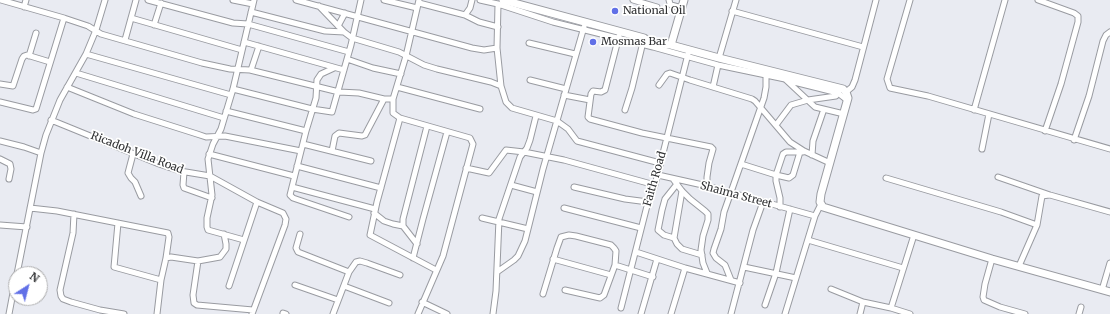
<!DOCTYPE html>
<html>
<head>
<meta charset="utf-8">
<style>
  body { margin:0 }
  #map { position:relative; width:1110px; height:314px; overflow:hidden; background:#e9ebf2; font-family:Merriweather,serif }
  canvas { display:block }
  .north { position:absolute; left:8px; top:266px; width:40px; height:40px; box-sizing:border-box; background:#fff; border:1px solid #adadae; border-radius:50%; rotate:36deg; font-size:11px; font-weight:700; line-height:16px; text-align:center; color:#313234 }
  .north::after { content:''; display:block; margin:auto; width:14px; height:18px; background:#6170e7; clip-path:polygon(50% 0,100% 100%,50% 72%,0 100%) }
</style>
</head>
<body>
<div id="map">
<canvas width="1110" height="314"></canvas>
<div class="north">N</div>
</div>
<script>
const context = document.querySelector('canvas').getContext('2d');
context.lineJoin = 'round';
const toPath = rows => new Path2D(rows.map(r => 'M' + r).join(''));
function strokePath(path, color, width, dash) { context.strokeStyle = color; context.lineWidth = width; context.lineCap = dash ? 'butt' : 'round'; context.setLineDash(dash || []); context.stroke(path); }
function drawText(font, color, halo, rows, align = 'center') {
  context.font = font + ' Merriweather,serif'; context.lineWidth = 3.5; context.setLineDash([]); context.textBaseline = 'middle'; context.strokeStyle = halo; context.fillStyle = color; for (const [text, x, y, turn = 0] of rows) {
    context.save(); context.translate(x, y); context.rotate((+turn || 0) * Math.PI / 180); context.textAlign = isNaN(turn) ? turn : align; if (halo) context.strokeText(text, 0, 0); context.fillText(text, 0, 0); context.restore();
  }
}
const street = toPath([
  [148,0,233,23,248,24,349,52],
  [233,0,253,4],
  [296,0,472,48,484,50,497,48],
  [384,0,417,8],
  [480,0,498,4,553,22,653,47,718,65,785,79,815,107,844,114],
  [633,0,657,7],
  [669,0,670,4,671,5,682,8],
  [910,0,887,79,890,88,928,96,1110,149],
  [1038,0,1074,13,1078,16,1078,22,1061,84,1045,131],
  [419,3,465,15,470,8,472,0],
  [498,4,497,48,501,86],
  [319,6,344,32,352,38,399,52,424,65,437,69,491,82,501,86,506,102,512,108,557,121,568,129,577,141,660,163],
  [24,7,26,0],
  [732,11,863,47],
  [251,12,325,31,344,32],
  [465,15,479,22,498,27],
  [64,18,88,26,101,34,202,63,230,69,250,70,339,92,359,93,384,99,393,99],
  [131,18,242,50],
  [154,25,161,3],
  [338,26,345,13],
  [619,36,605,90,601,92,593,91,591,94,588,117,590,119,642,133,711,147,713,149,709,163,707,177,707,186],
  [125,40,136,0],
  [244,42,344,70],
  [529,43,575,54],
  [86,54,231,95],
  [29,56,36,33],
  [719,58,736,0],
  [347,59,373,68,401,74],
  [334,68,321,74,317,80,316,98,306,131,290,195,293,198,349,217],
  [251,70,259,46],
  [76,73,224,118],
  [530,80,566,89],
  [786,80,838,93,847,100],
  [0,84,13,86,22,59,24,56,27,55,50,62],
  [659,85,667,74,670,73,690,80,752,99,755,101,790,142,804,151,830,163],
  [67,87,134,114,197,134,206,137,225,136,301,151],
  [397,87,480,109],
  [713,87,718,65],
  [233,89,312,109,332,112,351,45,361,0],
  [846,92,852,87,855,80,876,0],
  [564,95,590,100],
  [0,102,33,110,36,109,64,18,1,0],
  [625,110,632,88,643,42],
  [974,110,1005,0],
  [226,111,306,131],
  [400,118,377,202,370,235,436,270],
  [51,120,159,164,180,171,210,176,257,202,283,213,286,219,285,225,252,314],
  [776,125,791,105,808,100,836,96,840,89],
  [1074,140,1089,96,1103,41,1106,35,1110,32],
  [0,141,24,147,41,153],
  [303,144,371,161],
  [982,149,989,114],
  [332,151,335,136,339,133,362,136,365,135,384,99],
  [133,154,128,173,131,178,135,182,141,196],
  [209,154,294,176],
  [812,155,813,141,824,109],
  [0,159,10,164,11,169,9,179],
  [741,164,776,175,789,178,793,175,800,152],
  [297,166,381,188],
  [466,168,489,173,506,150,524,152,564,160,655,185],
  [184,172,183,185,184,188,212,198],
  [658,175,707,186,815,216],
  [998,177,1050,195,1110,212],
  [886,178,1001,212,1037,225],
  [673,179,682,191,690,199,705,211,708,214,708,220,703,236,701,250,703,263,707,273],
  [511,185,537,192],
  [292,187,375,209],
  [574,187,625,199,648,202],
  [682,191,674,238,677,244,682,249,702,255],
  [780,207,780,198,776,181,776,175,783,154,786,152,803,152],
  [30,208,57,211,168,233,169,237,166,258,161,280,157,314],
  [564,208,641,228],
  [374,213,384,221,393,224,403,226,417,244],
  [74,214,73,233,60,290,61,296,63,299,71,302,100,310,124,314],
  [482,218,528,229],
  [118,223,114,267,161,280],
  [0,225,27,227],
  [403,226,403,219,427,126],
  [300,234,296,248,298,252,349,272],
  [674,238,664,235,658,230,662,210,665,199,677,184],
  [244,240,208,230,207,227,207,218,212,195,208,159,213,144,221,129,233,89,254,0],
  [808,240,903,268],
  [636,252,685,268,740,283],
  [166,258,171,257,198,261,220,257,226,249,226,244,224,234],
  [413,258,423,219,447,132],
  [553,259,611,275],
  [992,259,985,284,983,297,984,300,1000,307,1025,314],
  [198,261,193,295,194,303,197,305,253,310],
  [615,265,653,277],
  [1019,266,1037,225,1042,196,1049,195],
  [744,267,796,278],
  [497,272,514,260,518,256,525,241,543,169,584,27],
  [17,274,41,153,46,135,60,100,86,54,96,30,105,0],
  [731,280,725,265,716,258,713,253,714,249,721,229,724,212,764,98,766,87,766,75],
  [295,285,338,300],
  [229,286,257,202],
  [344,286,389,303],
  [831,289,863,302,891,308,910,314],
  [1102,290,1110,263],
  [543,294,557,248,561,237,569,235,576,236,611,245,614,248,616,251,615,265,604,295,600,298,565,290],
  [422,302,447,314],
  [765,305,776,273,790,209],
  [621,308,648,202,655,185,688,54],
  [891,308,914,235],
  [283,313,286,314],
  [9,314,16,277],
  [333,314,349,272,356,262,360,261,367,263,400,275],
  [418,314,443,256,473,144,470,138,400,118,393,113,393,99,406,56,419,0],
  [493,314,496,291,499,219,520,157,527,148,530,140,536,116],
  [641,314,657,259],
  [671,314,685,268],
  [731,314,753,230,763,202],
  [785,314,815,216,821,204],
  [860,314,863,302],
  [1079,314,1081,307]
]);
const secondary = toPath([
  [503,0,644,38,651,43,671,45,719,58,843,89,846,92,848,98,821,194,820,202,823,207,992,259,1110,292],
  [671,45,684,0]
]);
const markers = [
  [615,11,4,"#6170e7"],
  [593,42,4,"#6170e7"]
];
const poiNames = [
  ["National Oil",623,11],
  ["Mosmas Bar",601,42]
];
const streetNames = [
  ["Ricadoh Villa Road",137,153,21],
  ["Faith Road",655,179,-74],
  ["Shaima Street",736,195,15]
];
strokePath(street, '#999ba1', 7);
strokePath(secondary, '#999ba1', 9);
strokePath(street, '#fff', 5);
strokePath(secondary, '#fff', 7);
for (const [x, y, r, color] of markers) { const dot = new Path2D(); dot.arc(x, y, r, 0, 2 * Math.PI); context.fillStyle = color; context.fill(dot); strokePath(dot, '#fff', 1.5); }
drawText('11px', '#313234', '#fff', poiNames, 'left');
drawText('11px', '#313234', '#fff', streetNames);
</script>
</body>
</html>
